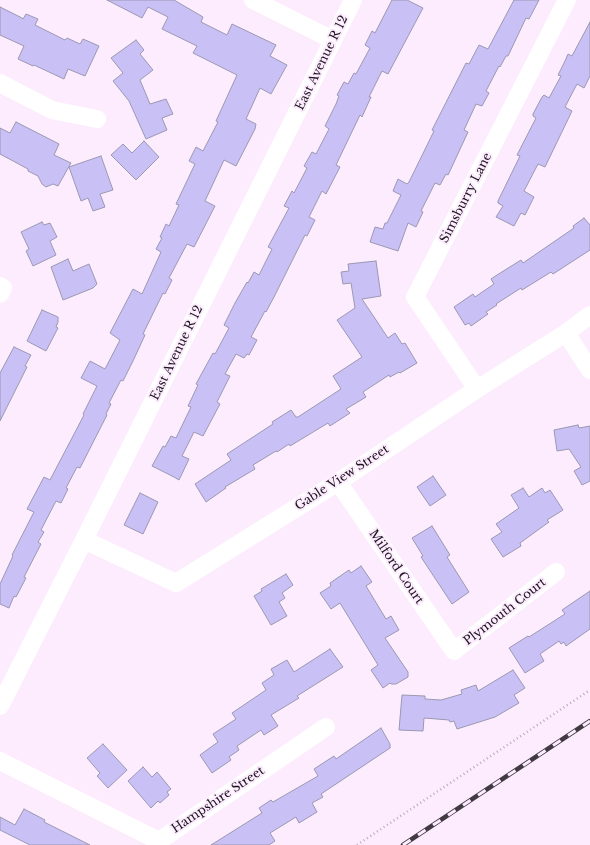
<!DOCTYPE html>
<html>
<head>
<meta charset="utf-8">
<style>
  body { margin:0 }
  canvas { display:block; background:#fcecfe }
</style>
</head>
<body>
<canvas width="590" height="845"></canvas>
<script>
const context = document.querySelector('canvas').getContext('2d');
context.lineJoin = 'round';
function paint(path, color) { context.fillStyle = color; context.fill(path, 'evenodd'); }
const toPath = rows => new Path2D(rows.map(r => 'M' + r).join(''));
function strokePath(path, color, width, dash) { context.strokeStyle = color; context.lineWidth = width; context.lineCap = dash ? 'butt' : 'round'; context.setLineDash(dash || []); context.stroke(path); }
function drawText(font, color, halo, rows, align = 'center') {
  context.font = font + ' "Libre Baskerville",serif'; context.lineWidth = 4; context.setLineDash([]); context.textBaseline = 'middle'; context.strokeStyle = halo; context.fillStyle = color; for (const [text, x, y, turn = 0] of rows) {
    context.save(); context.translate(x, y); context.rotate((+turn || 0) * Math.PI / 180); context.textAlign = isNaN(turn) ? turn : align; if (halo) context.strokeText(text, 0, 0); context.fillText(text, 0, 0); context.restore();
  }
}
const building = toPath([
  [107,0,174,0,203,17,201,22,227,35,232,24,276,45,270,56,287,65,271,94,260,88,246,119,256,124,255,129,236,166,224,160,205,201,215,206,194,247,187,244,169,278,172,280,165,294,163,293,143,334,145,335,133,361,123,381,121,380,109,403,111,404,106,414,107,415,80,468,77,467,66,488,68,489,61,503,56,501,41,530,44,532,38,542,41,544,24,577,26,578,16,597,14,596,9,608,0,604,0,584,13,556,12,555,34,512,27,509,44,477,50,480,84,415,83,414,97,386,81,378,90,361,105,369,120,340,110,333,133,289,142,294,161,252,156,249,162,238,160,237,166,224,169,226,179,205,176,204,195,164,189,161,196,147,203,151,218,122,216,121,237,75,193,53,197,46,162,29,168,17,148,7,142,18,107,0],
  [392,0,407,0,423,8,388,74,382,71,369,97,371,97,362,117,360,115,336,165,340,167,326,194,322,191,309,217,315,220,307,236,305,235,274,297,266,312,265,311,251,337,257,340,249,355,247,354,244,358,236,354,225,374,230,376,217,402,220,404,203,436,194,432,182,456,189,459,179,480,174,477,152,466,163,446,165,447,171,436,176,438,191,407,188,406,198,385,196,384,213,353,215,354,229,328,224,325,235,303,247,282,248,283,254,272,259,275,272,249,268,247,289,208,284,206,292,191,294,193,307,168,304,166,312,152,316,154,329,129,325,126,336,104,339,96,337,95,344,82,348,84,354,73,356,74,370,48,365,45,372,31,375,33,392,0],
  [514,0,539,0,529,19,526,18,508,56,506,56,500,67,499,66,486,91,489,93,482,106,476,104,464,130,468,132,449,173,448,175,446,174,440,185,435,183,421,211,423,212,416,227,408,223,398,251,370,242,375,227,383,229,385,223,387,223,401,195,393,191,398,179,407,184,409,182,434,131,432,130,466,63,469,64,479,45,488,49,514,0],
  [0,7,22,18,23,19,26,14,38,19,35,25,65,40,67,38,80,44,83,39,99,46,85,76,68,69,64,79,34,65,33,66,18,59,24,46,0,35,0,7],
  [590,22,590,76,584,88,577,84,565,107,572,111,545,167,538,164,524,191,534,197,525,215,521,213,514,226,496,217,503,206,498,203,498,201,520,156,517,155,536,118,533,116,533,114,542,97,544,95,549,98,561,76,558,75,565,61,568,54,572,56,590,22],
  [136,40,144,50,140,54,153,70,140,80,150,104,166,99,173,114,162,118,167,130,146,139,129,101,113,81,123,73,111,58,136,40],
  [16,122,59,144,54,155,71,163,58,186,53,184,46,187,42,184,38,176,28,171,28,169,0,154,0,128,10,133,16,122],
  [144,141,159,157,136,180,111,155,123,144,132,153,144,141],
  [101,156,113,190,100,194,105,207,93,211,88,198,81,201,69,167,101,156],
  [584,218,590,225,590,250,553,274,551,272,522,290,521,288,496,304,497,305,486,312,488,314,471,326,469,323,465,325,454,307,473,294,475,297,494,284,491,279,497,275,521,260,523,263,574,228,573,226,584,218],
  [42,222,44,225,50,223,57,237,50,241,56,255,33,266,26,251,29,249,21,232,42,222],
  [68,259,73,271,89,264,97,284,93,288,63,300,51,267,68,259],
  [376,261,381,296,362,299,388,338,395,333,402,344,405,343,417,363,400,373,399,372,390,377,389,375,363,392,366,397,346,409,350,413,330,426,328,423,290,446,289,444,277,452,276,451,253,465,255,469,225,487,226,488,206,502,195,484,231,460,227,454,273,424,272,422,291,410,296,417,298,417,341,389,333,376,362,357,337,320,355,308,351,283,343,284,341,272,349,271,348,264,376,261],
  [42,310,58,317,58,322,56,327,58,328,46,351,27,341,42,310],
  [14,347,31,355,25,366,27,367,0,421,0,373,14,347],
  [578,425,579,428,590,426,590,481,582,485,574,471,581,467,569,449,557,451,554,430,578,425],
  [433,476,446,495,430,506,417,487,433,476],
  [523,488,529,497,542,488,545,493,550,490,563,510,547,520,549,522,520,543,521,546,503,557,491,539,502,532,496,524,519,508,511,495,523,488],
  [140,493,158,502,143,534,124,525,140,493],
  [432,526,450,555,447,557,469,592,452,604,421,557,423,556,412,538,432,526],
  [361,566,372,582,366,586,386,619,391,616,399,630,385,638,408,672,408,677,396,684,391,684,390,683,383,688,371,670,378,665,340,603,331,609,320,593,331,586,330,583,349,570,351,573,361,566],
  [286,574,293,585,282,593,285,598,279,602,287,616,271,625,254,596,262,591,261,589,286,574],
  [590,591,590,629,566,646,564,642,561,644,559,641,540,654,544,661,525,673,509,648,528,636,529,637,565,614,562,610,590,591],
  [330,649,343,667,297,696,299,698,271,715,278,726,264,735,261,730,237,746,239,750,229,757,231,760,212,773,200,755,218,742,213,734,236,719,232,713,266,690,262,683,274,675,271,669,287,660,294,672,330,649],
  [513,670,525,688,514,695,519,703,495,717,457,729,454,721,450,722,449,720,424,718,423,731,399,730,402,695,425,696,425,699,441,700,462,694,461,690,476,685,478,691,513,670],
  [381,728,390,744,390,748,321,794,323,797,312,803,317,812,299,823,296,817,270,833,275,841,269,845,211,845,262,813,259,808,271,800,273,802,318,776,314,769,334,756,336,759,381,728],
  [103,744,127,770,108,788,97,776,100,773,87,758,103,744],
  [143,767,152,777,157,772,171,789,167,792,169,795,160,803,158,801,151,808,128,781,143,767],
  [24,809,45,820,44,822,90,845,30,845,0,830,0,817,15,825,24,809]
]);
const path = toPath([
  [357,845,590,690]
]);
const minor = toPath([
  [253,0,333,40],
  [0,83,52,110,97,119],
  [0,286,3,288,0,294],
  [566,333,590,370],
  [477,389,415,297,567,0],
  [338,482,454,651,556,572],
  [84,540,176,583,338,482,477,389,566,333,590,315],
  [0,706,84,540,353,0],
  [0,761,159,841,326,727]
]);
const rail = toPath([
  [403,845,590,721]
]);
const streetNames = [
  ["East Avenue R 12",322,63,-64],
  ["Simsburry Lane",466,198,-63],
  ["East Avenue R 12",177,353,-64],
  ["Gable View Street",342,478,-33],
  ["Milford Court",396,567,56],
  ["Plymouth Court",505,612,-38],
  ["Hampshire Street",218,800,-34]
];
paint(building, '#c9c1f6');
strokePath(building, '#9b98b1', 1);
strokePath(path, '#b8abba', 2.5, [1, 3]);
strokePath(minor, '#fff', 18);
strokePath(rail, '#423a43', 4.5);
strokePath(rail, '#fcecfe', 3, [9]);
drawText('12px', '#1c151d', '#fcecfe', streetNames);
</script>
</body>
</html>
